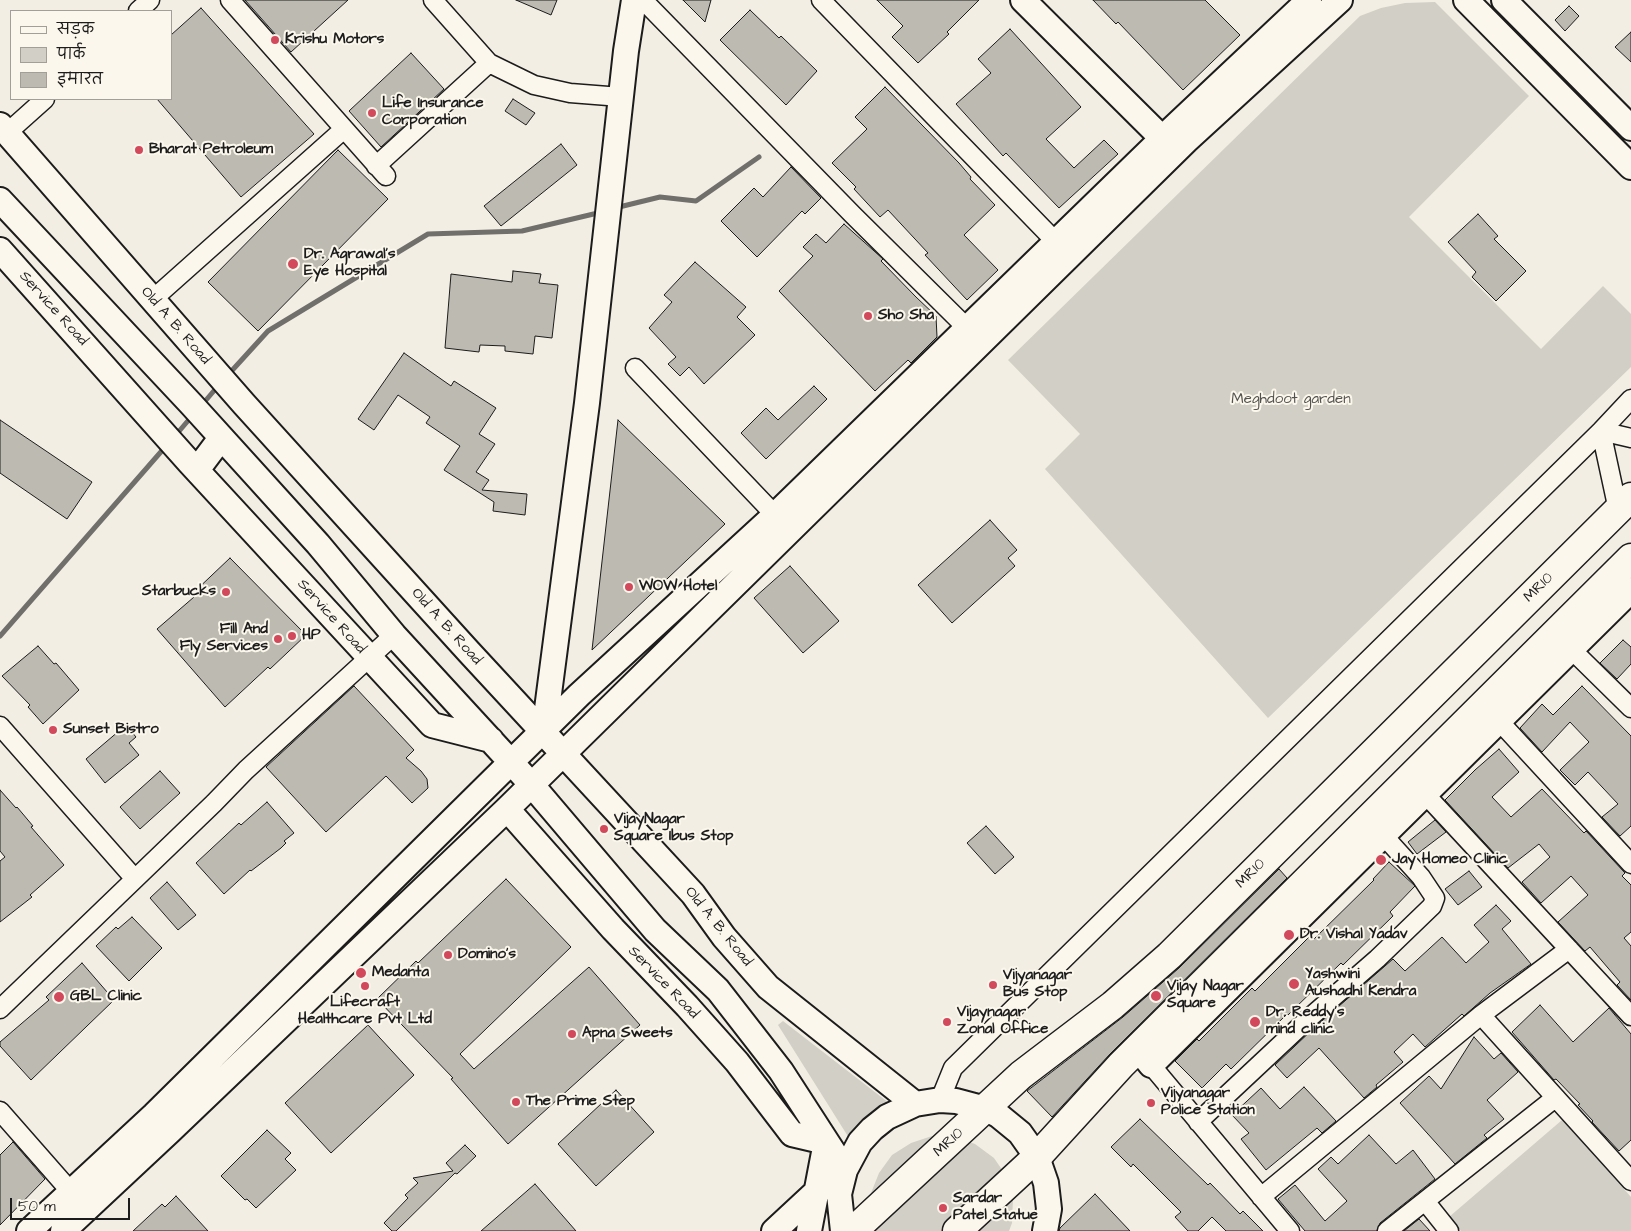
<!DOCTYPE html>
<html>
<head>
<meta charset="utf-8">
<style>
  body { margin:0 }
  #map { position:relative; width:1631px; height:1231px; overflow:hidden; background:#f2eee4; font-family:"Architects Daughter","Playpen Sans Deva",sans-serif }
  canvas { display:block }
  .legend { position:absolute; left:10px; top:10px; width:162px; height:90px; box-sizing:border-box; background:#fbf7ec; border:1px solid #a29f99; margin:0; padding:6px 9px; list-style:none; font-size:15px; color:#1c1c1c }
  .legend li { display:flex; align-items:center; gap:10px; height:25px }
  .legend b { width:25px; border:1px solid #a29f99 }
  .scale { position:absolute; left:10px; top:1198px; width:120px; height:22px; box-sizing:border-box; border:2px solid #1c1c1c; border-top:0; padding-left:6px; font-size:15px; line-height:18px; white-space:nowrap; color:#1c1c1c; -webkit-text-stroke:4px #fbf7ec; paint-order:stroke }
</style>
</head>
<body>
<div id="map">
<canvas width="1631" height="1231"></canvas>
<ul class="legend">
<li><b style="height:6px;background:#fbf7ec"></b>सड़क</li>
<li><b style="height:14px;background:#d2cfc6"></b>पार्क</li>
<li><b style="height:14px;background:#bdbab1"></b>इमारत</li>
</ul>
<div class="scale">50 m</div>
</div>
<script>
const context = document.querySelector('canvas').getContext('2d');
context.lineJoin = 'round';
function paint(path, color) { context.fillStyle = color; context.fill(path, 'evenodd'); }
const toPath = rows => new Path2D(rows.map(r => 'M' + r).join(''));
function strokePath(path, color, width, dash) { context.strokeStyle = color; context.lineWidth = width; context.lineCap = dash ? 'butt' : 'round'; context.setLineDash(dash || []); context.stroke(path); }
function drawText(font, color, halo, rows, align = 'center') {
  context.font = font + ' "Architects Daughter",sans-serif'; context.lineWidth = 4; context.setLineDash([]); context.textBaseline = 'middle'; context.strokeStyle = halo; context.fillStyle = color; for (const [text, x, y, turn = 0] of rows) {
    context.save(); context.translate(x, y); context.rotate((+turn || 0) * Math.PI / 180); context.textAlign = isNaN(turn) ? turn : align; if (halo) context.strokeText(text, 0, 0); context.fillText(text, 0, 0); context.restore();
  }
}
const green = toPath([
  [1435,2,1529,96,1409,217,1541,349,1603,286,1631,314,1631,367,1268,718,1045,469,1080,434,1008,360,1360,16,1381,8,1405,3],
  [783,1021,889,1103,866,1118,849,1138,778,1025],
  [1562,1120,1631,1197,1631,1231,1461,1231,1449,1217],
  [932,1136,954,1137,975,1144,994,1158,1007,1177,1013,1199,1012,1223,1009,1231,874,1231,870,1215,871,1193,879,1173,892,1155,911,1143]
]);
const stream = toPath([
  [615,208,660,197,696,201,759,157],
  [227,376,268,331,428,234,522,231,602,212],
  [201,406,218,386],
  [175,436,192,416],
  [0,636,166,446]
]);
const building = toPath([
  [245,0,348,0,291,52,245,0],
  [516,0,557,0,551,15,516,0],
  [683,0,711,0,705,22,683,0],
  [877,0,979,0,947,32,949,34,918,63,892,37,903,26,877,0],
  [1093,0,1205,0,1240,35,1183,90,1118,22,1116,24,1093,0],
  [1569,6,1579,16,1565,31,1555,20,1569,6],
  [201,8,314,134,241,197,157,99,171,99,171,35,201,8],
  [750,10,779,38,781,36,817,71,786,105,720,40,750,10],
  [1010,29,1081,107,1046,139,1074,168,1104,140,1118,154,1059,208,1006,153,1003,156,956,104,991,73,978,59,1010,29],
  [1631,32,1631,62,1615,47,1631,32],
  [411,53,444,89,381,147,349,111,411,53],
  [885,87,959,163,971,177,970,179,995,205,964,235,998,270,967,300,925,255,928,253,888,210,880,217,854,189,856,187,832,163,867,129,855,117,885,87],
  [513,99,535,113,526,125,505,111,513,99],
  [561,144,577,165,501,226,484,206,561,144],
  [338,150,388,199,258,331,208,282,338,150],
  [791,167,821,198,805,214,802,211,757,257,721,221,754,188,763,197,791,167],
  [1478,214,1498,236,1494,239,1526,271,1496,301,1472,277,1476,272,1448,242,1478,214],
  [844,224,883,259,881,261,916,297,936,316,937,337,911,363,908,360,875,391,779,291,813,256,803,247,816,234,826,243,844,224],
  [695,262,746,307,737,317,755,335,704,384,689,367,680,376,668,364,676,357,649,328,672,302,664,295,695,262],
  [513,271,541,274,539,283,558,285,552,338,535,336,533,354,505,351,505,346,480,345,479,352,445,348,451,274,512,282,513,271],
  [404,353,451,386,454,381,496,408,479,434,495,444,476,472,489,480,482,490,527,494,525,515,493,511,494,502,444,470,460,446,426,423,430,417,398,395,374,430,358,419,404,353],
  [814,386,827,399,766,459,741,433,766,408,778,420,814,386],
  [0,420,92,482,67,519,0,473,0,420],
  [618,420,725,524,592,650,618,420],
  [990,520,1017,550,1008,558,1015,566,952,623,918,585,990,520],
  [230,558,306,635,270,669,268,667,225,707,157,629,194,597,191,595,230,558],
  [790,566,839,621,803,653,754,598,790,566],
  [1623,640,1631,647,1631,664,1617,679,1600,663,1623,640],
  [38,646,54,664,56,663,79,690,43,724,28,707,30,705,2,676,38,646],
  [354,686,414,750,406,758,421,771,427,779,428,788,412,803,386,776,326,832,266,767,354,686],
  [1582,686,1631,736,1631,826,1620,836,1602,817,1618,804,1588,772,1575,785,1560,770,1589,742,1570,722,1542,752,1520,728,1542,704,1553,715,1582,686],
  [126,725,136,737,129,743,139,755,105,783,86,759,126,725],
  [1499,749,1519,772,1492,797,1511,817,1542,789,1584,833,1586,831,1625,873,1622,876,1631,885,1631,932,1624,938,1631,946,1631,1000,1617,985,1620,982,1590,947,1585,951,1558,922,1588,895,1571,876,1541,903,1522,882,1550,857,1539,844,1508,868,1445,800,1475,770,1499,749],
  [160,771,180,793,140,829,120,807,160,771],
  [0,790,16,808,17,807,33,826,31,827,64,865,30,895,32,897,0,922,0,861,5,857,0,851,0,790],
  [267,802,294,833,284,841,286,843,281,848,251,871,250,870,224,894,196,863,239,823,241,825,267,802],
  [1435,820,1446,832,1417,854,1408,842,1435,820],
  [986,826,1014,857,995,874,967,843,986,826],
  [1389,862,1415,886,1390,912,1393,916,1343,965,1341,963,1288,1015,1287,1014,1231,1069,1226,1064,1202,1088,1175,1061,1197,1039,1199,1041,1252,988,1255,991,1311,935,1314,939,1374,880,1373,879,1389,862],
  [1279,869,1287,878,1110,1054,1052,1117,1027,1091,1123,1017,1179,968,1279,869],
  [1469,871,1482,887,1458,905,1445,889,1469,871],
  [506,879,571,947,460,1054,474,1069,589,967,640,1025,508,1144,451,1079,453,1078,377,999,416,961,418,963,506,879],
  [167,882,196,915,178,930,150,898,167,882],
  [1496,905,1511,921,1502,929,1531,964,1490,993,1464,1016,1462,1014,1425,1047,1413,1034,1394,1052,1403,1062,1376,1085,1377,1087,1364,1098,1319,1048,1287,1078,1275,1065,1315,1027,1393,959,1405,971,1442,937,1466,963,1489,942,1474,925,1496,905],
  [132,917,162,948,129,981,96,946,116,927,118,929,132,917],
  [82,963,114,1000,31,1080,0,1046,0,1042,49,1000,46,997,82,963],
  [1540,1005,1573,1042,1609,1008,1631,1034,1631,1140,1619,1151,1592,1122,1593,1121,1578,1105,1580,1104,1556,1079,1554,1080,1512,1032,1540,1005],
  [368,1025,414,1075,331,1153,285,1103,368,1025],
  [1474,1037,1494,1059,1501,1053,1518,1072,1487,1100,1504,1119,1484,1135,1487,1138,1455,1164,1400,1103,1429,1076,1441,1089,1474,1037],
  [1304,1087,1336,1121,1322,1133,1317,1128,1266,1170,1241,1139,1249,1133,1232,1115,1261,1088,1280,1109,1304,1087],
  [616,1090,654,1132,596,1186,558,1144,616,1090],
  [1140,1119,1208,1185,1210,1183,1240,1214,1243,1211,1263,1231,1226,1231,1212,1217,1198,1231,1188,1231,1175,1217,1181,1212,1133,1164,1131,1167,1111,1147,1140,1119],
  [267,1130,291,1153,285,1159,296,1170,256,1208,247,1199,245,1200,221,1176,267,1130],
  [1369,1135,1396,1164,1413,1150,1435,1179,1380,1223,1377,1231,1305,1231,1278,1199,1295,1185,1325,1221,1347,1201,1318,1169,1331,1157,1338,1164,1369,1135],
  [13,1142,45,1179,0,1225,0,1155,13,1142],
  [465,1145,476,1156,457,1174,455,1173,396,1231,392,1231,384,1223,408,1198,405,1195,418,1183,413,1178,453,1171,446,1163,465,1145],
  [535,1184,576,1231,481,1231,535,1184],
  [1095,1194,1130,1231,1059,1231,1060,1228,1095,1194],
  [176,1196,208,1231,133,1231,162,1204,165,1207,176,1196],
  [1419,1219,1430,1231,1404,1231,1419,1219]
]);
const street = toPath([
  [230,0,386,176],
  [433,0,489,63,534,85,570,93,621,97],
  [643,0,853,215,967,328],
  [821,0,1056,242],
  [138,11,150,0],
  [7,133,45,99],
  [376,166,489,63],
  [152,300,344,129],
  [635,368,775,515],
  [1618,510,1601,431,1631,438],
  [1571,649,1631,708],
  [1499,721,1631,864],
  [0,726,135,879],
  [1425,794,1631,1016],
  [0,1009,214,803,246,770,394,635],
  [1481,1015,1631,1181],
  [1151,1065,1290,1231],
  [940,1100,953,1068,1601,431,1631,399],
  [0,1111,79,1201],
  [1198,1122,1308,1019,1377,959,1432,906,1435,898,1421,877,1383,835],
  [1261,1197,1481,1015,1569,949],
  [1425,1201,1449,1231],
  [1387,1231,1555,1098]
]);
const secondary = toPath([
  [1023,0,1174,150],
  [1466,0,1631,167],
  [1504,0,1631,128],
  [0,125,244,404,469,652,693,894,724,937,768,987,915,1104],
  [0,200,192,405,318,544,394,635,531,784,655,930,718,990,781,1071,845,1170],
  [0,250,190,463,432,725,491,740],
  [197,470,221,438],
  [544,732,587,403,626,51,634,0],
  [507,809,613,929,687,1006,737,1062,792,1134,826,1142,809,1231],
  [1138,1049,1151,1065,1631,590],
  [29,1231,154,1115,579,695,775,515,1173,128,1309,0],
  [63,1231,170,1131,507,809,1186,141,1340,0],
  [774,1231,816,1192],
  [843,1231,839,1194,845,1170,860,1142,872,1129,887,1117,915,1104,940,1100,956,1101,986,1109,998,1115,1020,1133,1037,1157,1046,1183,1049,1209,1045,1231]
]);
const primary = toPath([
  [853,1231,1021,1075,1113,1005,1169,956,1631,497],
  [957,1231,1037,1157,1121,1065,1631,558]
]);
const markers = [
  [275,40,5,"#d1495b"],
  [372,113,5,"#d1495b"],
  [139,150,5,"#d1495b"],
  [293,264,6,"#d1495b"],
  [868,316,5,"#d1495b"],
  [629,587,5,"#d1495b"],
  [226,592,5,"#d1495b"],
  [292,636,5,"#d1495b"],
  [278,639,5,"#d1495b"],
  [53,730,5,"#d1495b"],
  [604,829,5,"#d1495b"],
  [1381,860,6,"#d1495b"],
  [1289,935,6,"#d1495b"],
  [448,955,5,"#d1495b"],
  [361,973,6,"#d1495b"],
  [1294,984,6,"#d1495b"],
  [993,985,5,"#d1495b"],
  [365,986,5,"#d1495b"],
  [1156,996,6,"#d1495b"],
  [59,997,6,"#d1495b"],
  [947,1022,5,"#d1495b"],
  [1255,1022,6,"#d1495b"],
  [572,1034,5,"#d1495b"],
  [516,1102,5,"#d1495b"],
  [1151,1103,5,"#d1495b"],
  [943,1208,5,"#d1495b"]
];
const poiNames = [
  ["Krishu Motors",285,40],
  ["Life Insurance",382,104],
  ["Corporation",382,121],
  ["Bharat Petroleum",149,150],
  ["Dr. Agrawal's",304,255],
  ["Eye Hospital",304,272],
  ["Sho Sha",878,316],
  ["WOW Hotel",639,587],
  ["Starbucks",216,592,"right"],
  ["Fill And",268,630,"right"],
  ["Fly Services",268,647,"right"],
  ["HP",302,636],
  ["Sunset Bistro",63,730],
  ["VijayNagar",614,820],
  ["Square Ibus Stop",614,837],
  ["Jay Homeo Clinic",1392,860],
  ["Dr. Vishal Yadav",1300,935],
  ["Domino's",458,955],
  ["Medanta",372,973],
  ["Yashwini",1305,975],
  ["Aushadhi Kendra",1305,992],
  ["Vijyanagar",1003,976],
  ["Bus Stop",1003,993],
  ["Vijay Nagar",1167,987],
  ["Square",1167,1004],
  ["GBL Clinic",70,997],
  ["Lifecraft",365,1003,"center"],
  ["Healthcare Pvt Ltd",365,1020,"center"],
  ["Vijaynagar",957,1013],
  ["Zonal Office",957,1030],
  ["Dr. Reddy's",1266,1013],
  ["mind clinic",1266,1030],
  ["Apna Sweets",582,1034],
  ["Vijyanagar",1161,1094],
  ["Police Station",1161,1111],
  ["The Prime Step",526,1102],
  ["Sardar",953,1199],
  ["Patel Statue",953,1216]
];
const streetNames = [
  ["Service Road",53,309,48],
  ["Old A. B. Road",175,326,49],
  ["MR10",1539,588,-45],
  ["Service Road",331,617,48],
  ["Old A. B. Road",446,627,48],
  ["MR10",1251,874,-45],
  ["Old A. B. Road",718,927,51],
  ["Service Road",663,983,46],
  ["MR10",949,1143,-43]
];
const parkNames = [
  ["Meghdoot garden",1291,400]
];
paint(green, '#d2cfc6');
strokePath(stream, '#716f6b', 5);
paint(building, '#bdbab1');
strokePath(building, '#1c1c1c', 1);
strokePath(street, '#1c1c1c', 21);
strokePath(secondary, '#1c1c1c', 28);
strokePath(primary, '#1c1c1c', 31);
strokePath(street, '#fbf7ec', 18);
strokePath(secondary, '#fbf7ec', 24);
strokePath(primary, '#fbf7ec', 28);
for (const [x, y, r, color] of markers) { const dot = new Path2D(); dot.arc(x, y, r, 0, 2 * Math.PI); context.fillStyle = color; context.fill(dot); strokePath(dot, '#fbf7ec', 2); }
drawText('bold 15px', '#1c1c1c', '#fbf7ec', poiNames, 'left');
drawText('15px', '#1c1c1c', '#fbf7ec', streetNames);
drawText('15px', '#53524f', '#fbf7ec', parkNames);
</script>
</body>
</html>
